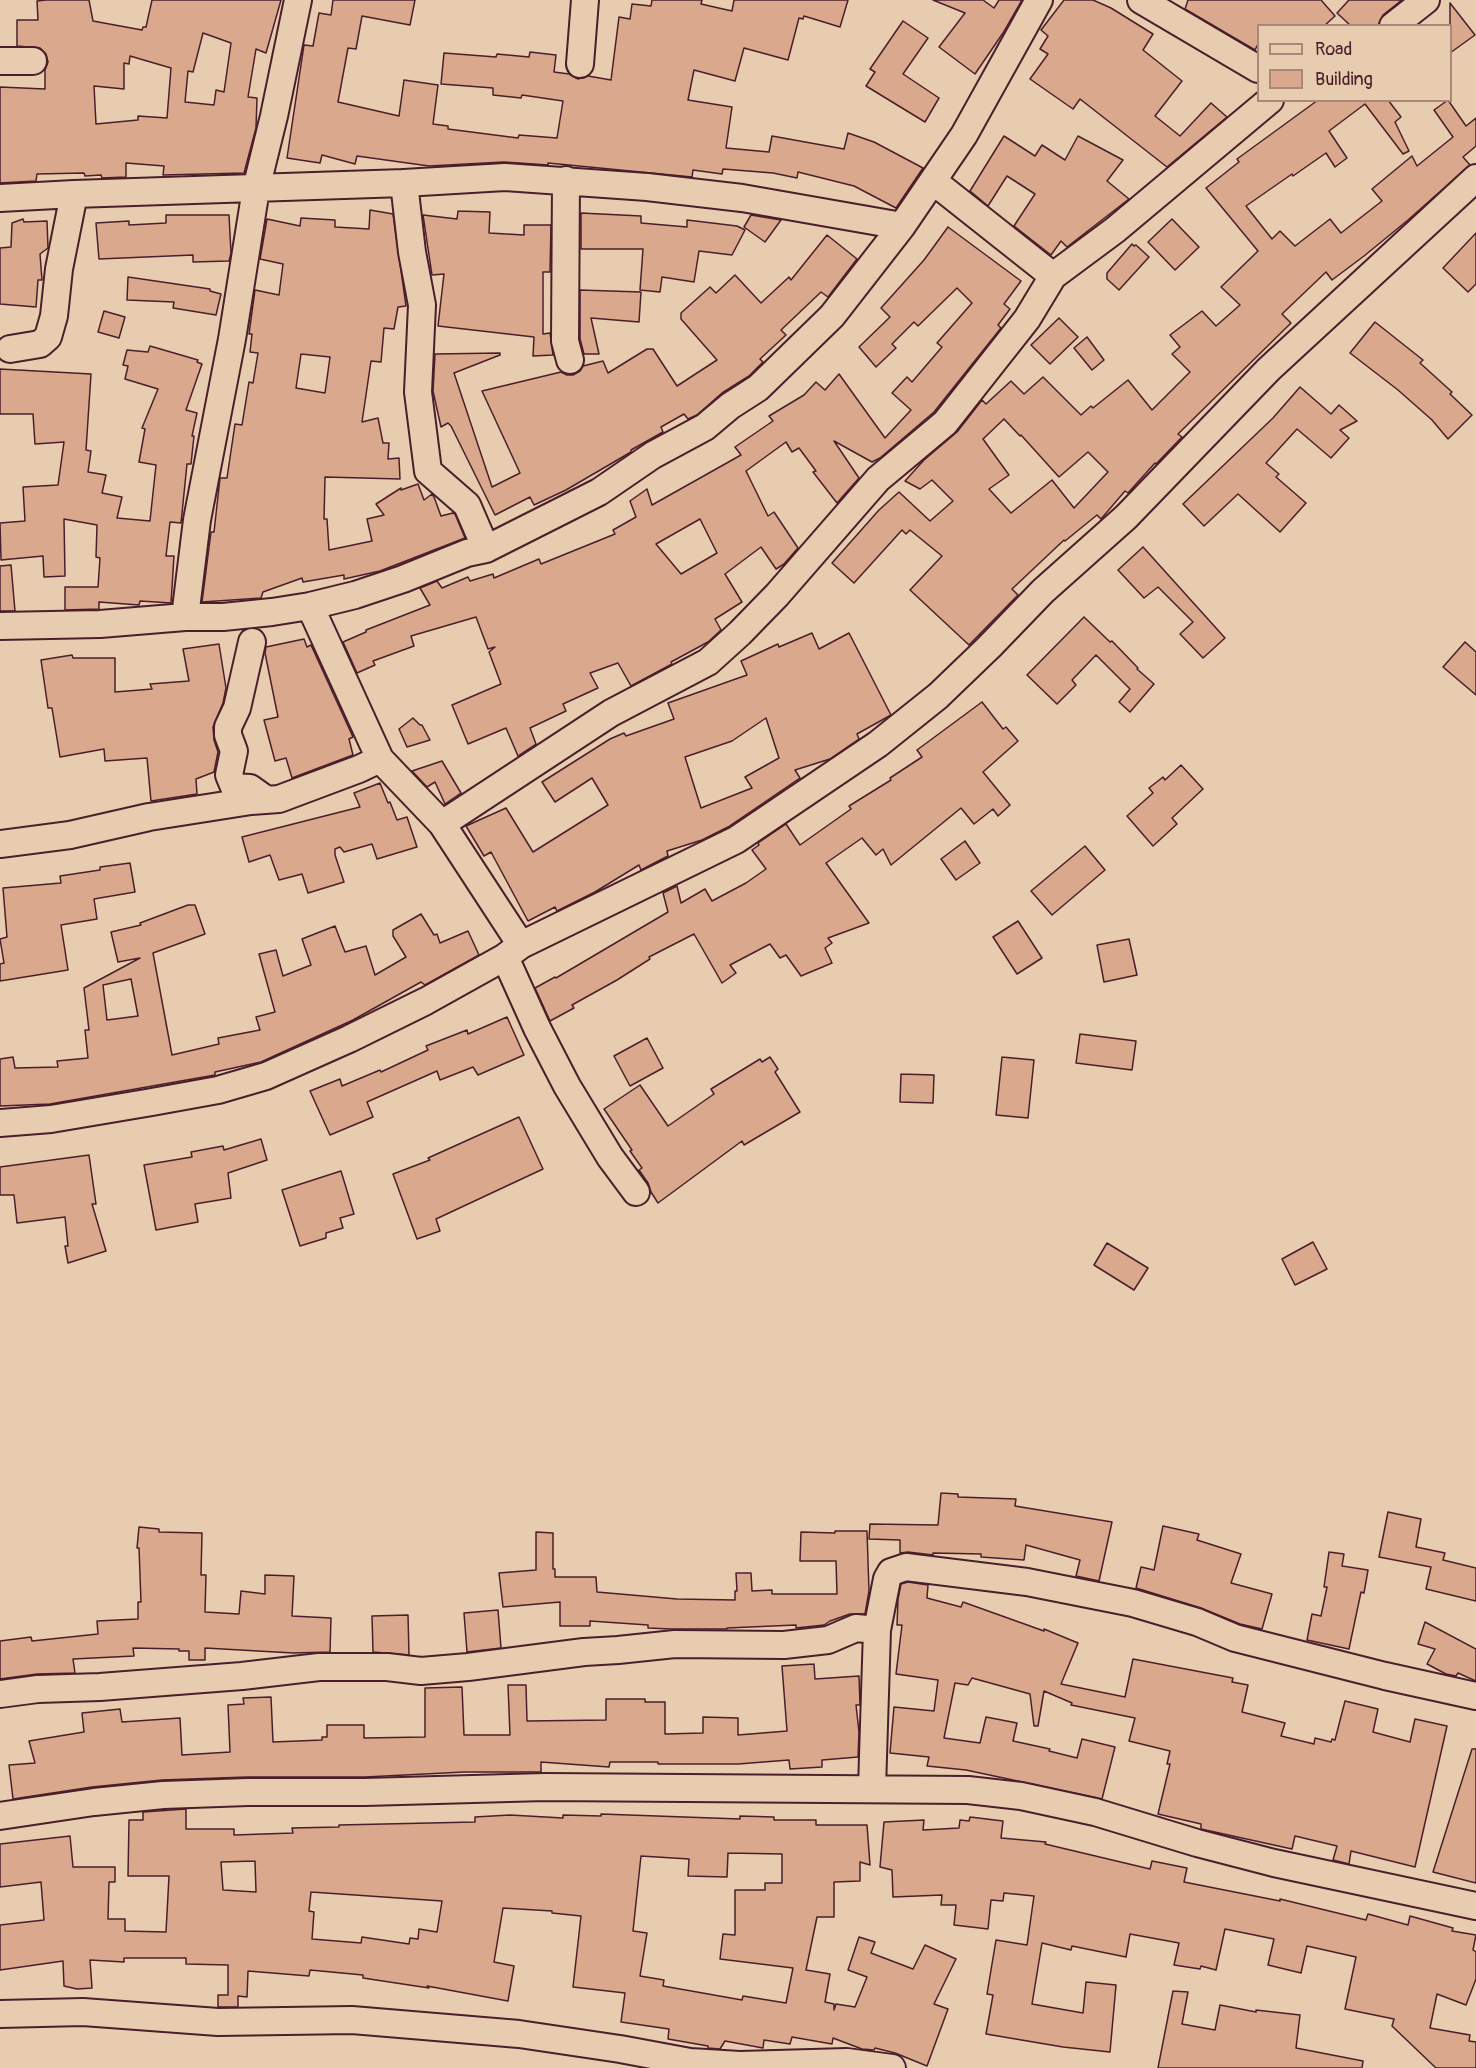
<!DOCTYPE html>
<html>
<head>
<meta charset="utf-8">
<style>
  body { margin:0 }
  #map { position:relative; width:1476px; height:2068px; overflow:hidden; background:#e8ccaf; font-family:Pangolin,sans-serif }
  canvas { display:block }
  .legend { position:absolute; left:1257px; top:24px; width:195px; height:78px; box-sizing:border-box; background:#e8ccaf; border:2px solid #a9877a; margin:0; padding:8px 10px; list-style:none; font-size:18px; color:#4a1f2b }
  .legend li { display:flex; align-items:center; gap:12px; height:30px }
  .legend b { width:30px; border:2px solid #a9877a }
</style>
</head>
<body>
<div id="map">
<canvas width="1476" height="2068"></canvas>
<ul class="legend">
<li><b style="height:8px;background:#e8ccaf"></b>Road</li>
<li><b style="height:16px;background:#daa88c"></b>Building</li>
</ul>
</div>
<script>
const context = document.querySelector('canvas').getContext('2d');
context.lineJoin = 'round';
function paint(path, color) { context.fillStyle = color; context.fill(path, 'evenodd'); }
const toPath = rows => new Path2D(rows.map(r => 'M' + r).join(''));
function strokePath(path, color, width, dash) { context.strokeStyle = color; context.lineWidth = width; context.lineCap = dash ? 'butt' : 'round'; context.setLineDash(dash || []); context.stroke(path); }
const building = toPath([
  [46,0,89,0,93,21,142,30,143,27,146,27,152,0,281,0,266,53,256,49,248,97,257,98,256,128,244,173,163,175,164,166,126,163,126,177,102,178,101,175,85,176,84,173,37,174,36,181,0,183,0,87,45,89,45,70,48,62,46,54,40,48,17,46,17,20,38,20,37,1,46,0],
  [203,33,231,43,224,92,216,90,214,105,185,102,188,71,193,72,203,33],
  [130,56,171,68,167,118,138,116,138,120,96,124,94,86,124,89,124,63,129,64,130,56],
  [333,0,415,0,410,25,362,16,356,49,348,48,338,102,399,116,404,80,438,85,433,124,448,126,448,129,518,138,519,135,557,138,563,101,522,95,521,98,493,95,493,88,441,84,444,53,496,57,497,54,529,57,530,52,556,55,554,72,569,74,578,79,588,76,611,80,619,17,630,19,632,4,651,6,652,0,702,0,701,4,732,11,734,0,848,0,840,27,804,16,803,19,799,18,788,60,744,48,735,81,694,70,688,100,732,107,726,148,769,152,772,136,844,149,848,133,874,142,923,168,896,208,854,186,798,172,797,178,773,173,723,169,722,174,693,170,692,177,548,163,548,165,504,162,429,166,357,156,355,164,322,155,320,163,287,158,304,45,313,46,319,13,331,15,333,0],
  [933,0,983,0,994,8,999,0,1022,0,1003,33,975,74,939,47,965,13,933,0],
  [1064,0,1093,0,1111,8,1153,34,1143,50,1182,81,1155,116,1180,136,1211,103,1227,117,1167,167,1080,99,1073,109,1030,79,1048,54,1040,49,1048,36,1041,30,1064,0],
  [1188,0,1321,0,1335,16,1324,26,1258,26,1258,44,1255,50,1185,9,1188,0],
  [1349,0,1402,0,1383,15,1378,26,1351,26,1337,13,1349,0],
  [1450,3,1475,35,1450,53,1450,3],
  [903,21,928,38,903,74,939,98,925,122,866,86,875,72,870,69,903,21],
  [1318,100,1388,100,1401,117,1395,122,1409,151,1403,154,1365,104,1329,131,1347,158,1335,167,1326,153,1293,176,1292,174,1246,206,1272,239,1280,231,1295,246,1330,219,1341,233,1382,201,1372,189,1412,156,1417,166,1453,137,1434,110,1448,100,1466,126,1476,118,1476,146,1463,157,1470,165,1408,220,1364,256,1332,280,1326,272,1282,314,1291,323,1178,434,1182,437,1156,464,1155,463,1128,493,1125,491,1101,519,1097,515,1065,541,1064,540,1012,589,1018,595,969,645,910,590,942,556,910,530,906,534,902,530,854,583,832,563,879,510,899,492,930,521,953,501,932,480,920,489,905,481,924,460,957,432,982,400,986,404,1011,381,1024,394,1043,377,1081,415,1091,406,1093,408,1128,380,1152,410,1190,372,1172,354,1180,347,1170,335,1202,311,1216,326,1240,305,1221,287,1258,251,1206,188,1239,162,1237,159,1318,100],
  [1004,419,1020,436,1021,435,1059,477,1088,452,1108,472,1074,508,1052,480,1011,513,989,489,1009,475,983,439,1004,419],
  [1004,136,1035,156,1042,145,1065,160,1078,136,1123,160,1107,181,1129,199,1067,247,1061,241,1051,255,1014,226,1035,194,1007,176,988,206,970,191,1004,136],
  [370,210,393,214,406,306,398,307,394,329,384,328,381,362,371,361,362,422,378,418,383,443,389,443,388,459,399,458,400,479,325,477,324,519,327,519,329,550,372,541,367,519,384,515,376,504,401,488,401,490,418,484,424,500,432,494,434,497,441,516,453,513,455,514,465,538,380,571,344,579,344,575,303,582,302,578,263,592,261,598,202,602,211,532,214,532,220,478,227,478,235,424,242,425,249,382,253,383,258,353,250,352,252,334,249,334,255,290,279,295,283,264,260,259,267,219,300,226,301,218,335,220,335,227,369,229,370,210],
  [301,354,330,357,325,393,296,388,301,354],
  [458,211,490,212,489,233,524,235,524,225,551,225,550,272,543,272,543,334,550,333,553,355,533,356,534,337,438,326,444,274,432,275,423,215,457,219,458,211],
  [581,213,641,216,641,223,687,227,687,220,737,226,745,230,732,255,699,251,694,282,662,277,660,292,640,290,643,249,581,249,581,213],
  [166,215,229,215,231,253,229,261,193,262,193,255,99,259,96,223,129,221,129,225,166,223,166,215],
  [751,215,781,220,765,242,744,227,751,215],
  [23,219,24,222,47,221,48,248,40,254,42,280,38,280,36,307,0,304,0,248,11,247,12,223,23,219],
  [1172,219,1199,247,1175,270,1148,242,1172,219],
  [948,227,1021,281,1004,304,1010,309,998,325,1001,328,934,412,880,458,872,462,834,441,859,478,837,503,813,472,816,471,799,448,792,452,786,442,746,471,768,516,774,512,798,548,784,564,776,569,761,547,725,574,742,602,715,619,721,630,708,642,671,662,672,664,631,686,618,663,590,673,598,688,563,704,566,711,530,728,536,744,518,756,506,728,468,744,452,705,501,684,489,652,495,647,488,649,476,617,411,636,414,646,373,661,375,665,357,673,343,642,366,632,366,630,430,605,420,588,437,581,442,588,468,577,470,581,493,574,494,578,539,559,541,564,615,534,613,530,636,517,630,501,647,489,652,505,741,455,735,447,773,421,769,416,804,395,816,382,825,390,839,374,885,438,911,410,892,393,907,377,912,382,942,347,937,343,972,303,957,288,918,326,914,322,892,344,896,348,876,367,859,347,890,317,881,308,924,260,948,227],
  [700,519,717,553,681,574,656,544,700,519],
  [1476,233,1476,284,1468,292,1443,268,1476,233],
  [827,235,857,259,828,297,821,292,781,330,786,335,760,359,763,362,749,376,722,393,697,415,688,419,684,414,661,427,663,432,631,450,631,452,566,490,534,505,530,497,495,515,451,426,448,423,441,427,433,391,435,354,500,353,500,355,454,373,492,487,520,473,482,391,561,372,567,375,573,375,580,371,583,366,603,361,608,373,647,349,653,349,677,386,717,360,681,319,681,313,710,287,716,293,735,275,761,303,789,277,791,280,827,235],
  [1132,244,1134,246,1136,245,1149,257,1119,290,1107,279,1107,273,1132,244],
  [128,277,210,289,210,291,221,294,216,315,173,308,174,302,127,300,128,277],
  [580,290,641,292,639,322,591,318,599,354,584,354,580,339,580,290],
  [104,311,125,317,119,338,98,332,104,311],
  [1059,318,1078,337,1050,364,1031,345,1059,318],
  [1375,322,1423,360,1420,363,1452,392,1450,394,1472,415,1448,439,1432,420,1398,390,1350,353,1375,322],
  [1087,337,1104,360,1092,370,1074,348,1087,337],
  [150,346,198,360,197,362,202,364,186,410,197,413,192,436,194,436,191,464,187,464,181,523,170,522,166,556,174,556,171,603,140,601,139,605,99,602,99,609,65,610,65,587,98,587,100,558,96,557,97,525,64,519,65,576,44,577,43,556,1,560,0,523,25,521,23,487,58,485,64,442,35,444,33,414,0,414,0,369,91,374,86,450,91,451,88,472,106,475,102,493,122,497,117,518,150,521,156,465,139,462,145,429,142,428,158,389,125,379,128,366,123,365,127,350,148,352,150,346],
  [1300,387,1331,414,1339,405,1357,421,1340,430,1349,438,1331,458,1297,429,1266,463,1279,474,1276,477,1306,503,1280,532,1238,494,1204,526,1183,504,1273,418,1300,387],
  [1143,547,1225,638,1203,658,1180,634,1193,622,1158,587,1144,598,1118,570,1143,547],
  [11,565,15,611,0,611,0,566,11,565],
  [1084,617,1110,642,1112,641,1138,668,1137,669,1154,684,1130,712,1119,702,1130,689,1096,655,1072,680,1076,685,1057,704,1027,675,1084,617],
  [812,633,819,649,849,633,891,715,857,734,859,739,830,759,795,770,800,778,728,827,702,840,667,851,668,856,641,870,639,865,595,892,557,911,555,907,528,921,491,852,484,856,466,826,506,808,533,852,608,805,592,778,555,802,542,782,610,739,624,733,626,736,674,719,668,703,747,675,741,661,778,644,779,647,812,633],
  [766,718,779,758,745,777,752,788,701,808,685,757,732,741,766,718],
  [304,639,307,647,311,645,353,737,349,739,353,755,292,778,286,758,275,761,264,720,278,717,265,653,266,647,304,639],
  [1465,642,1476,652,1476,695,1443,667,1465,642],
  [219,644,226,688,223,703,213,727,214,740,218,752,214,772,196,779,197,794,151,801,147,758,105,761,104,749,60,757,52,708,48,708,41,660,72,655,73,658,115,658,115,692,152,689,150,684,189,681,183,649,219,644],
  [982,702,1003,729,1006,727,1018,741,983,772,1010,805,998,816,993,809,974,824,961,808,891,865,883,849,876,855,862,838,826,863,869,923,828,938,832,943,825,948,832,963,801,976,786,955,780,958,770,944,730,965,736,973,722,983,694,934,649,957,650,959,617,980,572,1005,574,1008,550,1021,535,988,555,977,556,978,668,912,663,893,677,886,681,903,705,889,712,901,746,883,766,869,752,850,759,845,758,843,786,824,800,845,851,809,849,806,891,780,890,778,922,757,917,750,982,702],
  [413,718,420,725,422,725,430,740,407,747,399,729,413,718],
  [442,761,461,793,445,804,435,782,427,787,412,771,442,761],
  [1181,765,1203,789,1172,818,1177,824,1153,846,1127,816,1153,793,1149,788,1163,777,1165,780,1181,765],
  [380,783,388,803,390,802,397,820,407,817,417,847,377,859,372,844,344,852,340,847,335,849,335,855,344,882,308,893,302,874,279,880,270,855,249,862,242,837,360,807,354,793,380,783],
  [965,841,980,863,956,880,941,859,965,841],
  [1085,846,1105,870,1052,915,1031,891,1085,846],
  [130,863,135,892,94,899,97,919,61,925,68,970,0,981,0,964,4,963,0,939,7,937,3,888,61,883,60,876,100,870,100,867,130,863],
  [188,905,195,905,205,934,153,953,172,1055,219,1044,218,1038,260,1030,256,1017,275,1012,259,954,276,950,283,976,311,965,302,939,335,926,345,952,366,946,375,975,406,957,393,936,393,930,421,914,434,935,437,934,440,943,468,931,479,955,425,985,421,982,353,1020,261,1062,215,1072,215,1075,50,1104,0,1106,0,1059,13,1057,15,1068,58,1067,57,1061,88,1058,85,1030,89,1030,84,988,140,958,118,962,111,932,141,925,140,923,188,905],
  [131,979,138,1016,107,1020,103,985,131,979],
  [1018,921,1042,958,1017,974,993,937,1018,921],
  [1129,939,1137,975,1104,982,1097,945,1129,939],
  [507,1017,524,1055,478,1075,473,1067,440,1080,437,1071,367,1102,373,1117,330,1135,310,1091,340,1079,342,1086,380,1070,381,1072,428,1050,426,1046,467,1030,468,1034,507,1017],
  [1080,1034,1136,1041,1132,1070,1076,1063,1080,1034],
  [647,1038,663,1068,630,1086,614,1056,647,1038],
  [770,1057,778,1069,775,1072,800,1112,744,1145,742,1141,658,1203,651,1192,648,1183,639,1170,642,1168,630,1151,632,1150,604,1109,640,1085,668,1126,714,1094,711,1089,760,1059,762,1062,770,1057],
  [1002,1057,1034,1060,1028,1118,996,1115,1002,1057],
  [901,1074,934,1075,933,1103,900,1102,901,1074],
  [519,1117,543,1169,436,1219,440,1231,417,1239,393,1174,430,1160,428,1158,519,1117],
  [261,1139,267,1160,228,1173,231,1198,195,1204,198,1222,156,1230,144,1165,192,1157,191,1152,223,1146,224,1150,261,1139],
  [89,1155,96,1204,92,1204,106,1251,68,1263,65,1246,68,1246,65,1217,17,1223,14,1195,0,1195,0,1167,89,1155],
  [341,1171,354,1214,340,1218,343,1228,326,1233,326,1238,300,1246,282,1190,341,1171],
  [1313,1242,1327,1269,1295,1285,1282,1259,1313,1242],
  [1107,1243,1148,1268,1134,1290,1094,1265,1107,1243],
  [941,1493,958,1494,958,1497,1016,1499,1015,1506,1112,1522,1099,1581,1076,1576,1080,1560,1026,1545,1024,1560,981,1557,981,1554,933,1553,933,1555,908,1552,900,1553,900,1540,869,1539,870,1524,938,1525,941,1493],
  [1388,1512,1421,1519,1416,1547,1445,1553,1443,1560,1476,1568,1476,1601,1426,1589,1431,1567,1379,1557,1388,1512],
  [1163,1526,1199,1534,1197,1540,1241,1554,1231,1583,1272,1594,1262,1629,1240,1624,1201,1608,1136,1588,1141,1567,1154,1570,1163,1526],
  [139,1527,159,1529,159,1532,202,1533,201,1575,206,1575,205,1612,239,1614,241,1591,265,1594,265,1575,294,1576,292,1616,331,1618,330,1652,293,1653,205,1648,205,1660,189,1660,189,1651,179,1651,179,1649,133,1648,134,1656,73,1659,75,1673,37,1674,0,1679,0,1641,31,1637,32,1641,98,1634,97,1621,138,1619,138,1602,141,1602,139,1548,137,1548,139,1527],
  [835,1531,867,1531,869,1591,865,1614,850,1614,830,1621,824,1625,796,1628,796,1625,727,1628,727,1629,671,1629,648,1628,648,1625,590,1621,590,1626,560,1626,560,1602,503,1607,499,1573,536,1570,536,1532,553,1533,553,1569,555,1569,555,1577,596,1577,597,1592,677,1599,735,1600,735,1591,737,1591,736,1573,751,1573,752,1591,772,1590,772,1594,837,1594,836,1561,800,1561,801,1532,835,1533,835,1531],
  [1329,1552,1344,1554,1342,1566,1368,1570,1364,1593,1361,1592,1349,1649,1307,1640,1312,1614,1321,1616,1327,1587,1324,1587,1329,1552],
  [908,1582,928,1585,927,1598,961,1607,963,1602,1044,1631,1044,1629,1078,1643,1061,1684,1125,1697,1133,1659,1233,1678,1232,1682,1248,1685,1242,1712,1285,1723,1281,1736,1314,1744,1315,1738,1331,1742,1332,1739,1335,1740,1345,1701,1378,1709,1373,1732,1410,1742,1415,1719,1447,1726,1415,1867,1351,1851,1349,1864,1333,1860,1337,1846,1295,1836,1292,1849,1201,1829,1201,1824,1158,1814,1170,1764,1167,1764,1170,1751,1129,1741,1135,1718,1071,1705,1072,1703,1044,1691,1038,1726,1034,1726,1030,1694,972,1678,968,1685,955,1683,944,1738,980,1743,986,1717,1017,1723,1013,1741,1050,1749,1049,1751,1077,1758,1082,1739,1115,1747,1102,1799,966,1770,927,1766,929,1757,890,1753,894,1707,934,1711,938,1680,896,1674,902,1625,897,1625,898,1599,901,1584,908,1582],
  [498,1610,501,1648,467,1652,464,1613,498,1610],
  [408,1615,409,1655,373,1652,372,1616,408,1615],
  [1425,1622,1476,1649,1476,1681,1458,1673,1456,1676,1446,1674,1427,1664,1435,1649,1418,1644,1425,1622],
  [814,1664,815,1679,859,1676,860,1705,856,1705,859,1732,858,1757,822,1760,822,1767,790,1769,789,1760,738,1764,658,1764,658,1762,610,1762,609,1767,541,1762,541,1772,464,1772,365,1777,247,1777,162,1780,92,1787,13,1799,9,1765,35,1763,29,1741,84,1732,82,1713,120,1709,122,1722,180,1718,182,1755,230,1752,228,1705,244,1704,243,1698,271,1697,273,1742,322,1740,322,1737,327,1737,327,1725,364,1725,364,1738,425,1737,425,1688,462,1687,464,1735,510,1735,508,1685,526,1685,527,1721,606,1720,606,1699,645,1699,645,1702,665,1702,665,1734,703,1733,703,1717,738,1718,738,1735,787,1731,782,1666,814,1664],
  [1472,1749,1476,1749,1476,1883,1433,1872,1472,1749],
  [186,1809,186,1829,234,1829,234,1835,293,1833,292,1828,339,1827,339,1825,475,1822,475,1817,510,1815,563,1818,563,1815,601,1816,601,1814,740,1819,740,1816,774,1817,774,1820,816,1820,816,1825,867,1825,870,1865,860,1862,860,1881,834,1882,834,1917,817,1917,806,1970,830,1974,825,2002,834,2004,834,2010,836,2004,855,2007,867,1977,848,1970,859,1937,875,1942,871,1953,913,1969,925,1945,956,1959,934,2004,948,2009,927,2066,895,2053,875,2048,874,2050,862,2049,833,2038,832,2044,792,2037,790,2044,764,2040,763,2048,725,2041,720,2049,708,2048,708,2046,668,2039,669,2029,621,2022,625,1993,573,1987,581,1916,552,1913,552,1911,503,1908,494,1962,514,1966,508,2001,427,1986,429,1988,363,1978,363,1975,310,1970,309,1976,248,1971,247,1997,238,1996,238,2007,218,2007,218,1995,228,1995,228,1965,186,1964,186,1958,124,1958,124,1962,90,1960,92,1988,77,1989,64,1986,63,1961,0,1970,0,1925,44,1920,41,1882,0,1887,0,1844,70,1836,73,1867,115,1867,115,1882,109,1882,108,1919,125,1919,125,1931,166,1932,169,1876,128,1876,129,1820,143,1820,143,1812,186,1809],
  [728,1853,782,1854,782,1883,765,1883,765,1890,735,1890,735,1935,723,1934,720,1959,793,1968,786,2003,743,1996,742,2000,663,1986,664,1980,640,1976,647,1933,633,1931,641,1856,689,1859,688,1876,727,1877,728,1853],
  [255,1861,256,1892,223,1890,221,1862,255,1861],
  [311,1892,442,1901,437,1932,419,1929,418,1939,410,1938,409,1944,362,1937,361,1943,312,1939,314,1912,309,1911,311,1892],
  [970,1817,1003,1821,1001,1838,1046,1842,1045,1844,1150,1869,1152,1861,1187,1868,1184,1882,1280,1901,1280,1899,1366,1920,1368,1914,1408,1925,1410,1916,1453,1928,1452,1931,1476,1935,1473,1950,1476,1952,1476,1979,1466,2005,1437,1994,1430,2028,1470,2035,1469,2041,1476,2042,1476,2068,1436,2068,1392,2026,1394,2019,1345,2009,1356,1957,1307,1946,1301,1973,1268,1965,1274,1939,1225,1929,1216,1970,1201,1966,1200,1969,1174,1965,1179,1943,1130,1934,1126,1957,1072,1946,1071,1950,1042,1943,1032,2004,1083,2013,1086,1982,1116,1985,1110,2052,1063,2047,986,2034,993,1995,987,1994,996,1940,1027,1945,1034,1896,1004,1893,1003,1901,991,1900,988,1929,954,1925,956,1905,941,1905,942,1895,893,1897,892,1870,880,1867,884,1822,924,1820,923,1830,959,1828,960,1820,969,1821,970,1817],
  [1173,1991,1188,1992,1182,2024,1215,2030,1220,2005,1256,2012,1256,2010,1300,2015,1296,2048,1363,2061,1362,2068,1158,2068,1173,1991]
]);
const minor = toPath([
  [1141,0,1258,69],
  [1393,26,1426,0],
  [0,61,33,61],
  [580,64,585,0],
  [566,180,565,341,570,360],
  [933,181,1053,276],
  [404,183,412,252,422,305,418,392,428,471,467,505,486,549],
  [0,198,74,194,404,183,505,177,647,187,742,198,902,226],
  [10,349,40,344,48,337,54,316,59,269,74,194],
  [310,606,380,759,442,824,521,945],
  [185,617,197,520,232,339,256,189,274,116,298,0],
  [0,626,100,624,185,617,223,617,272,612,310,606,355,595,403,579,467,553,486,549,599,492,653,455,705,427,730,406,758,388,832,316,902,226,964,135,1039,0],
  [252,642,237,708,228,727,228,735,234,751,229,775,234,787,250,788,264,798],
  [442,824,611,713,708,662,740,633,777,595,878,479,945,423,1027,319,1053,276,1115,230,1270,100],
  [0,844,70,835,149,817,251,801,279,799,359,769,380,759],
  [505,957,537,1028,567,1086,610,1157,636,1192],
  [0,1123,51,1119,152,1102,218,1090,266,1076,349,1039,426,1001,505,957,521,945,736,840,878,744,938,696,989,647,1043,591,1126,517,1269,369,1476,178],
  [0,1694,38,1689,100,1687,242,1676,319,1667,387,1667,421,1671,468,1667,584,1652,618,1650,675,1644,784,1645,828,1640,856,1628,877,1630],
  [872,1788,877,1630,887,1579,891,1572,906,1567,1027,1582,1133,1603,1197,1622,1235,1638,1385,1676,1476,1696],
  [0,1816,94,1802,163,1795,248,1792,365,1792,545,1787,968,1790,1021,1796,1095,1812,1197,1843,1274,1863,1476,1906],
  [0,2014,83,2012,218,2022,352,2020,519,2034,620,2049,690,2062,740,2065,847,2062,892,2068]
]);
paint(building, '#daa88c');
strokePath(building, '#4a1f2b', 1.5);
strokePath(minor, '#4a1f2b', 30);
strokePath(minor, '#e8ccaf', 26);
</script>
</body>
</html>
